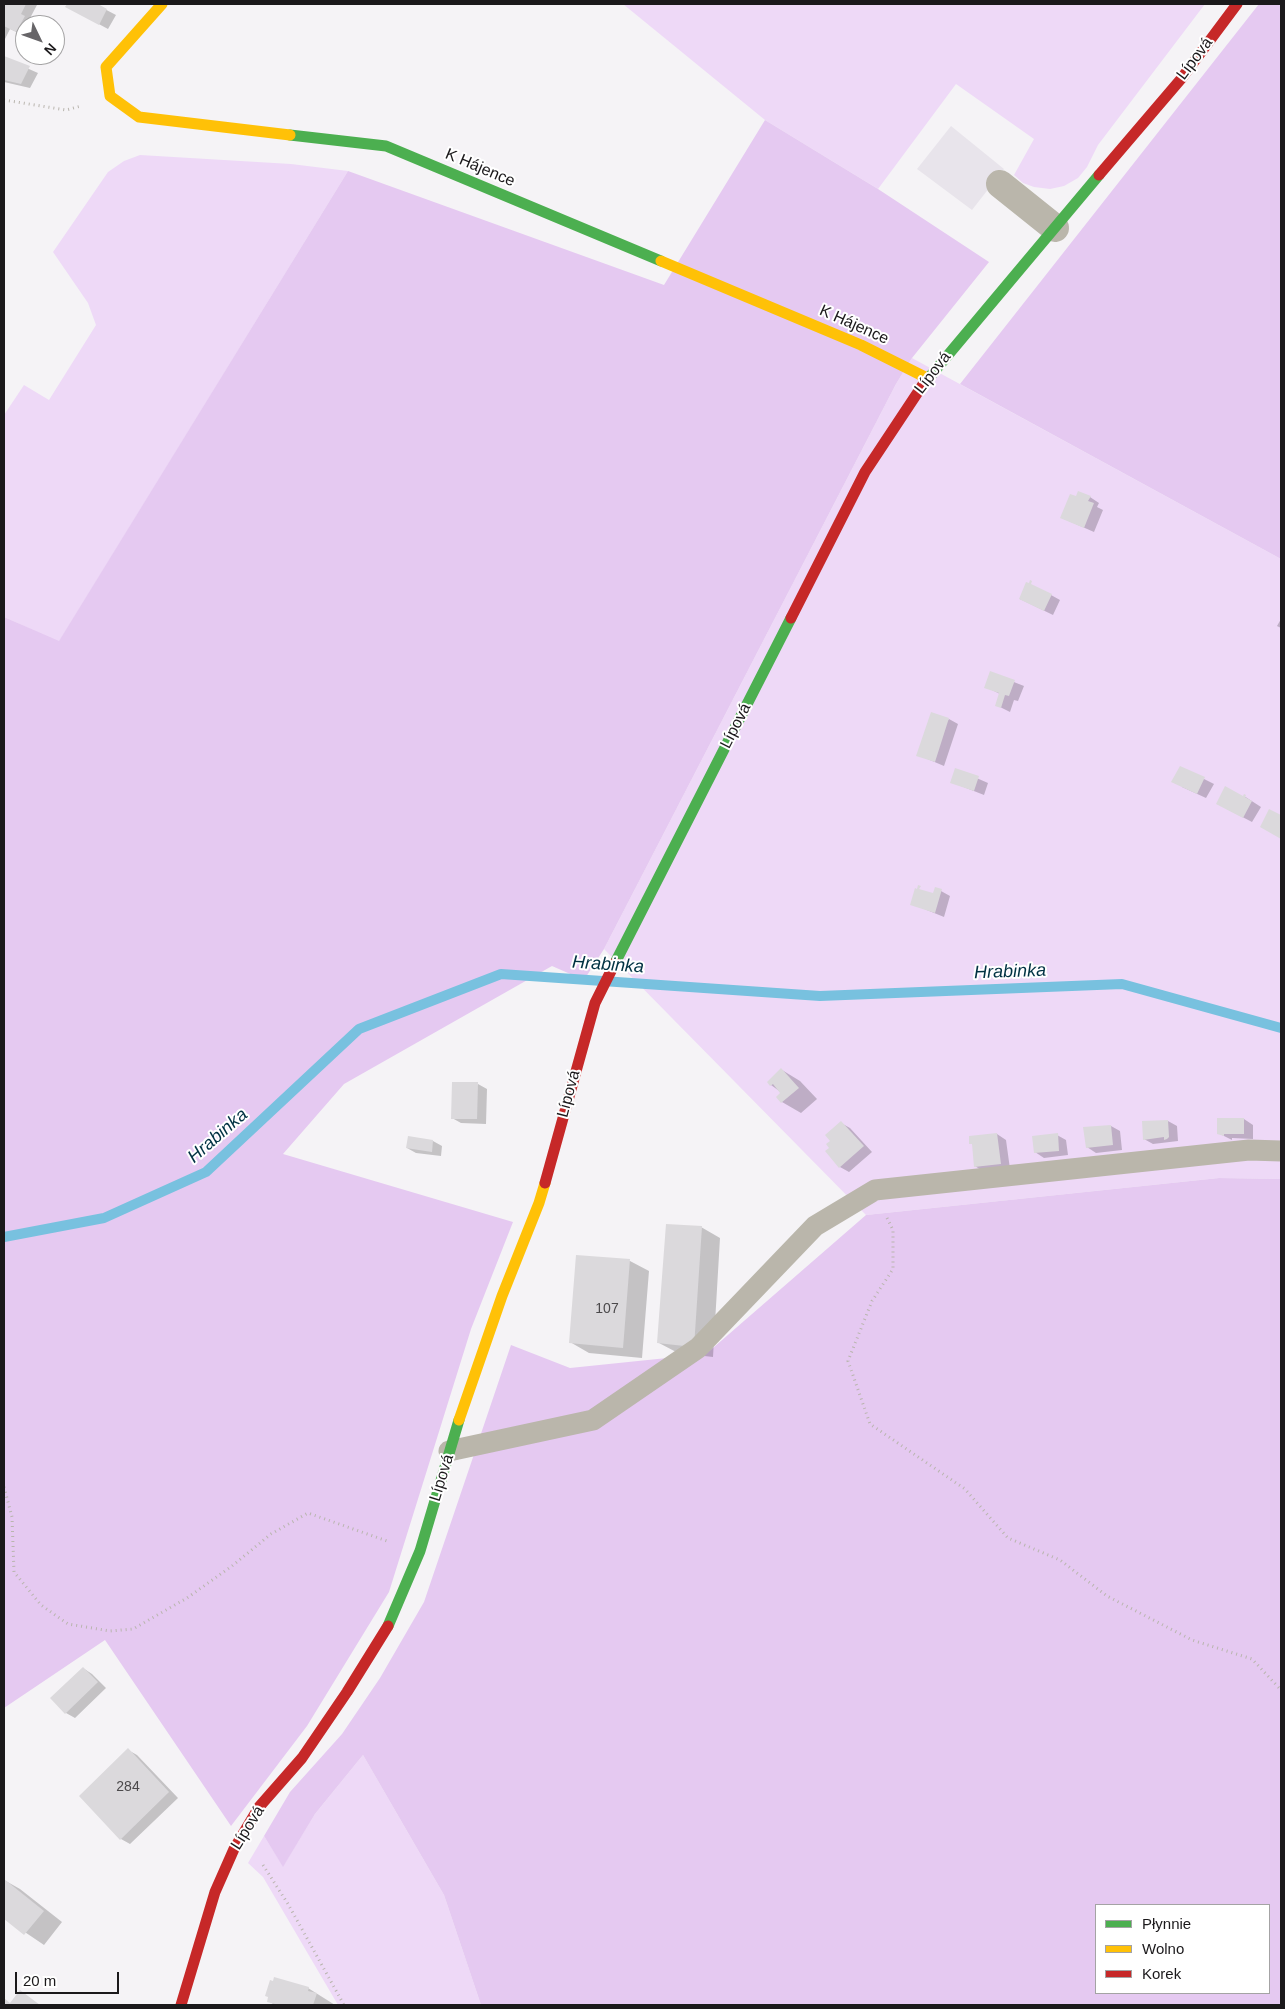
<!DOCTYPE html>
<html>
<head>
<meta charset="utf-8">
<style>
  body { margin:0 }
  #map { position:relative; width:1285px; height:2009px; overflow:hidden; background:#f5f3f6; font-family:Helvetica,sans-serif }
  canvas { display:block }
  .frame { position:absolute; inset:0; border:5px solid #1b191b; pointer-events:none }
  .legend { position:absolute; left:1095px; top:1904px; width:175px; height:90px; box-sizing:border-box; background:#fff; border:1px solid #a4a3a4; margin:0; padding:6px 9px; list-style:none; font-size:15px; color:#1b191b }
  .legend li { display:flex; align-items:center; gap:10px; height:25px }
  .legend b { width:25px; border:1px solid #a4a3a4 }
  .north { position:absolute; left:15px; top:15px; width:50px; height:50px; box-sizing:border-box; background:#fff; border:1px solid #a4a3a4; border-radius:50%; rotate:132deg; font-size:14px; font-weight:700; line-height:20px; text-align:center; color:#1b191b }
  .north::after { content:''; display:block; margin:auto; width:18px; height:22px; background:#676568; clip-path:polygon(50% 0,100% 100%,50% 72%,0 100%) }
  .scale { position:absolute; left:15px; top:1972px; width:104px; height:22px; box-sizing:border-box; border:2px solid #1b191b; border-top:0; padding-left:6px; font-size:15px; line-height:18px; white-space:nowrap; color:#1b191b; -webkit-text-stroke:4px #fff; paint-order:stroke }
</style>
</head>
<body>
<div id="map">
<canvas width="1285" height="2009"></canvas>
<div class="frame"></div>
<ul class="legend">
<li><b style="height:6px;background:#4caf50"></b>Płynnie</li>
<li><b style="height:6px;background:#ffc107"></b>Wolno</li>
<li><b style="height:6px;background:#c62828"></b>Korek</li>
</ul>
<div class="north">N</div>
<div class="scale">20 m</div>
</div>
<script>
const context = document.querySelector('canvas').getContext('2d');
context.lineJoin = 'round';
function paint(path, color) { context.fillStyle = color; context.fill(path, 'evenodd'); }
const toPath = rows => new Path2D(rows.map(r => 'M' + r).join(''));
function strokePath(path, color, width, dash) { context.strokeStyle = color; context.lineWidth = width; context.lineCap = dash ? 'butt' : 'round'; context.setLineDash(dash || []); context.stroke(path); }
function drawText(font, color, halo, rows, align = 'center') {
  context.font = font + ' Helvetica,sans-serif'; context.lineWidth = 4; context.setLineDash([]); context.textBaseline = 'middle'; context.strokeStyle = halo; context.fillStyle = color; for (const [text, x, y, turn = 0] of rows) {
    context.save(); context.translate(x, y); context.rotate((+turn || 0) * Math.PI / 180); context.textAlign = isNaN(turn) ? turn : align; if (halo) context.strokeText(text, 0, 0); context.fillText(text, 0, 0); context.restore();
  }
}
const built = toPath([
  [951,126,1004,169,972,210,917,169]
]);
const green = toPath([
  [623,4,1205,4,1098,145,1087,167,1078,178,1064,186,1050,189,1034,187,1023,183,1014,175,1034,139,956,84,878,189,765,120],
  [140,155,291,164,348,171,59,642,4,617,4,415,24,385,49,400,96,325,88,303,53,252,108,172,124,161],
  [912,358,1281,559,1281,1179,1219,1178,866,1215,604,949,896,384],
  [363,1755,444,1895,481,2005,338,2005,263,1877,248,1863,264,1836,283,1866,315,1814]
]);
const forest = toPath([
  [1259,4,1281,4,1281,559,960,384],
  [765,120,878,189,989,262,912,358,896,384,604,949,584,980,552,966,344,1084,283,1154,513,1222,471,1329,389,1592,307,1726,231,1826,105,1640,4,1708,4,617,59,641,348,171,664,285],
  [1219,1178,1281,1179,1281,2005,481,2005,444,1895,363,1755,315,1814,283,1867,264,1836,290,1792,342,1734,380,1678,424,1602,511,1345,570,1368,706,1354,866,1215],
  [1096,1905,1269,1905,1269,1993,1096,1993]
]);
const shadow = toPath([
  [4,4,37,5,29,20,33,22,32,25,25,25,25,36,10,29,4,41],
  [69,4,95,4,116,15,108,29,67,7],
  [4,58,38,73,30,88,4,82],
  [1077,497,1090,497,1099,503,1097,507,1103,510,1094,532,1062,518],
  [1051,595,1060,600,1053,615,1020,599],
  [1281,619,1281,628,1277,626],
  [991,673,1024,686,1018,701,1014,700,1010,712,996,705,1000,694,986,687],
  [949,719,958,724,944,766,918,755],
  [1180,767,1214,784,1206,798,1182,787],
  [956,769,988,783,984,795,951,782],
  [1244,796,1261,807,1252,822,1227,809],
  [941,891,950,896,944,917,912,904],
  [782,1070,800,1081,817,1099,801,1113,782,1102,782,1093,771,1085],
  [478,1084,487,1089,486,1124,461,1123,452,1118],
  [1244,1119,1253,1125,1253,1139,1232,1138,1232,1140,1218,1133],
  [1168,1121,1177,1126,1178,1141,1153,1144,1144,1139],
  [841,1123,850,1128,872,1152,849,1172,840,1167,830,1148],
  [1111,1126,1120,1131,1122,1150,1096,1153,1087,1147],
  [997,1134,1006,1140,1010,1169,984,1172,975,1166,973,1145,971,1143],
  [1057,1135,1066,1140,1068,1155,1044,1158,1035,1152],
  [433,1141,442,1146,441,1156,416,1153,407,1148],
  [701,1227,720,1238,713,1357,678,1353,659,1343],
  [577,1256,630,1261,649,1271,642,1358,589,1353,570,1342],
  [83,1668,92,1674,106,1688,75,1718,66,1713,51,1698],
  [128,1750,137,1755,178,1798,130,1844,121,1839],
  [4,1880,20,1889,62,1922,44,1945,4,1918],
  [308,1988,335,2005,275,2005,268,2001]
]);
const stream = toPath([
  [4,1237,104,1218,206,1172,359,1029,501,974,820,996,1122,984,1281,1028]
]);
const building = toPath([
  [4,4,26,4,21,14,25,16,16,32,4,26],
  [67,4,98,4,107,9,99,25,65,7],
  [4,56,30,66,21,84,4,80],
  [1078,491,1091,496,1088,501,1094,503,1084,528,1060,518,1070,494,1076,496],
  [1030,580,1032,581,1031,584,1052,594,1044,611,1019,599,1026,582,1029,583],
  [990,671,1015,680,1009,696,1005,695,1001,708,995,706,999,693,984,688],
  [931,712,949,718,935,762,916,756],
  [1180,766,1205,777,1197,794,1171,782],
  [955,768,979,776,974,791,950,783],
  [1225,786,1243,796,1244,794,1246,795,1245,797,1252,801,1243,818,1216,804],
  [1269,809,1281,815,1281,839,1260,827],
  [918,885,921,886,919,889,933,893,935,887,942,889,935,913,910,905,915,888,917,889],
  [781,1068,799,1088,781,1103,776,1097,780,1093,773,1084,770,1086,767,1082],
  [452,1082,478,1082,477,1119,451,1119],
  [1217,1118,1244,1118,1244,1134,1224,1134,1224,1136,1217,1134],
  [1168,1120,1169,1137,1167,1139,1164,1140,1164,1137,1143,1140,1142,1121],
  [841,1121,864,1146,839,1168,825,1151,829,1148,826,1144,830,1141,825,1135],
  [1111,1125,1113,1145,1086,1148,1083,1127],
  [997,1133,1001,1164,974,1167,972,1144,969,1144,969,1136],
  [1058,1133,1059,1151,1034,1153,1032,1136],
  [408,1136,433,1140,432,1152,406,1148],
  [666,1224,702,1226,694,1347,657,1343],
  [576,1255,630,1259,623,1348,569,1343],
  [83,1667,98,1682,65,1714,50,1698],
  [128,1748,169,1792,120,1840,79,1796],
  [4,1879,44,1911,24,1935,4,1919],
  [274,1977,309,1987,308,1991,317,1993,313,2005,279,2005,267,2002,268,1997,265,1996,270,1980,273,1981],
  [20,1990,40,2005,4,2005,4,1998,10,2003]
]);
const path = toPath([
  [4,100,66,110,81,106],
  [887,1218,893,1230,893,1269,872,1301,848,1361,870,1424,965,1489,1008,1538,1060,1560,1107,1596,1192,1640,1252,1659,1281,1690],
  [4,1487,12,1517,14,1572,41,1605,68,1624,110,1631,133,1629,187,1598,232,1566,271,1534,308,1513,390,1542],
  [263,1865,288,1904,344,2005]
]);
const lane = toPath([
  [449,1451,593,1420,698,1348,815,1226,875,1190,1249,1150,1281,1151]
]);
const street = toPath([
  [1000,184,1055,228]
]);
const fast = toPath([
  [290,135,386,146,661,261],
  [922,386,1099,175],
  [615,963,791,618],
  [388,1626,420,1551,459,1420]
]);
const slow = toPath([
  [162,4,106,67,110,96,139,117,290,135],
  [661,261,861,345,927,378],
  [459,1420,502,1296,539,1203,545,1183]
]);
const jam = toPath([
  [1099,175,1181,79,1237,4],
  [791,618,865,472,922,386],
  [545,1183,595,1003,615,963],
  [181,2005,215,1892,234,1849,259,1807,302,1758,347,1692,388,1626]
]);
const numberNames = [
  ["107",607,1309],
  ["284",128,1787]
];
const streetNames = [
  ["Lípová",1195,59,-53],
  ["K Hájence",480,168,23],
  ["K Hájence",854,325,24],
  ["Lípová",933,373,-52],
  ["Lípová",736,726,-63],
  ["Lípová",569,1094,-75],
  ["Lípová",442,1478,-73],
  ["Lípová",248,1828,-58]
];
const waterNames = [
  ["Hrabinka",608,965,4],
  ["Hrabinka",1010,972,-2],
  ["Hrabinka",218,1136,-41]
];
paint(built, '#e8e4eb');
paint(green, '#eed9f7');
paint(forest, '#e5c9f1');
paint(shadow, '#0003');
strokePath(stream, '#78c1df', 10);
paint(building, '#dbd9dc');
strokePath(path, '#b9b5ae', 3, [1, 4]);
strokePath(lane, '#bab6ab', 21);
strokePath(street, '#bab6ab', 28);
strokePath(fast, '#4caf50', 11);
strokePath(slow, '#ffc107', 11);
strokePath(jam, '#c62828', 11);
drawText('14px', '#4b494b', null, numberNames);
drawText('16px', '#1b191b', '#fff', streetNames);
drawText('italic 18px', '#013243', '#fff', waterNames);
</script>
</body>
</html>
